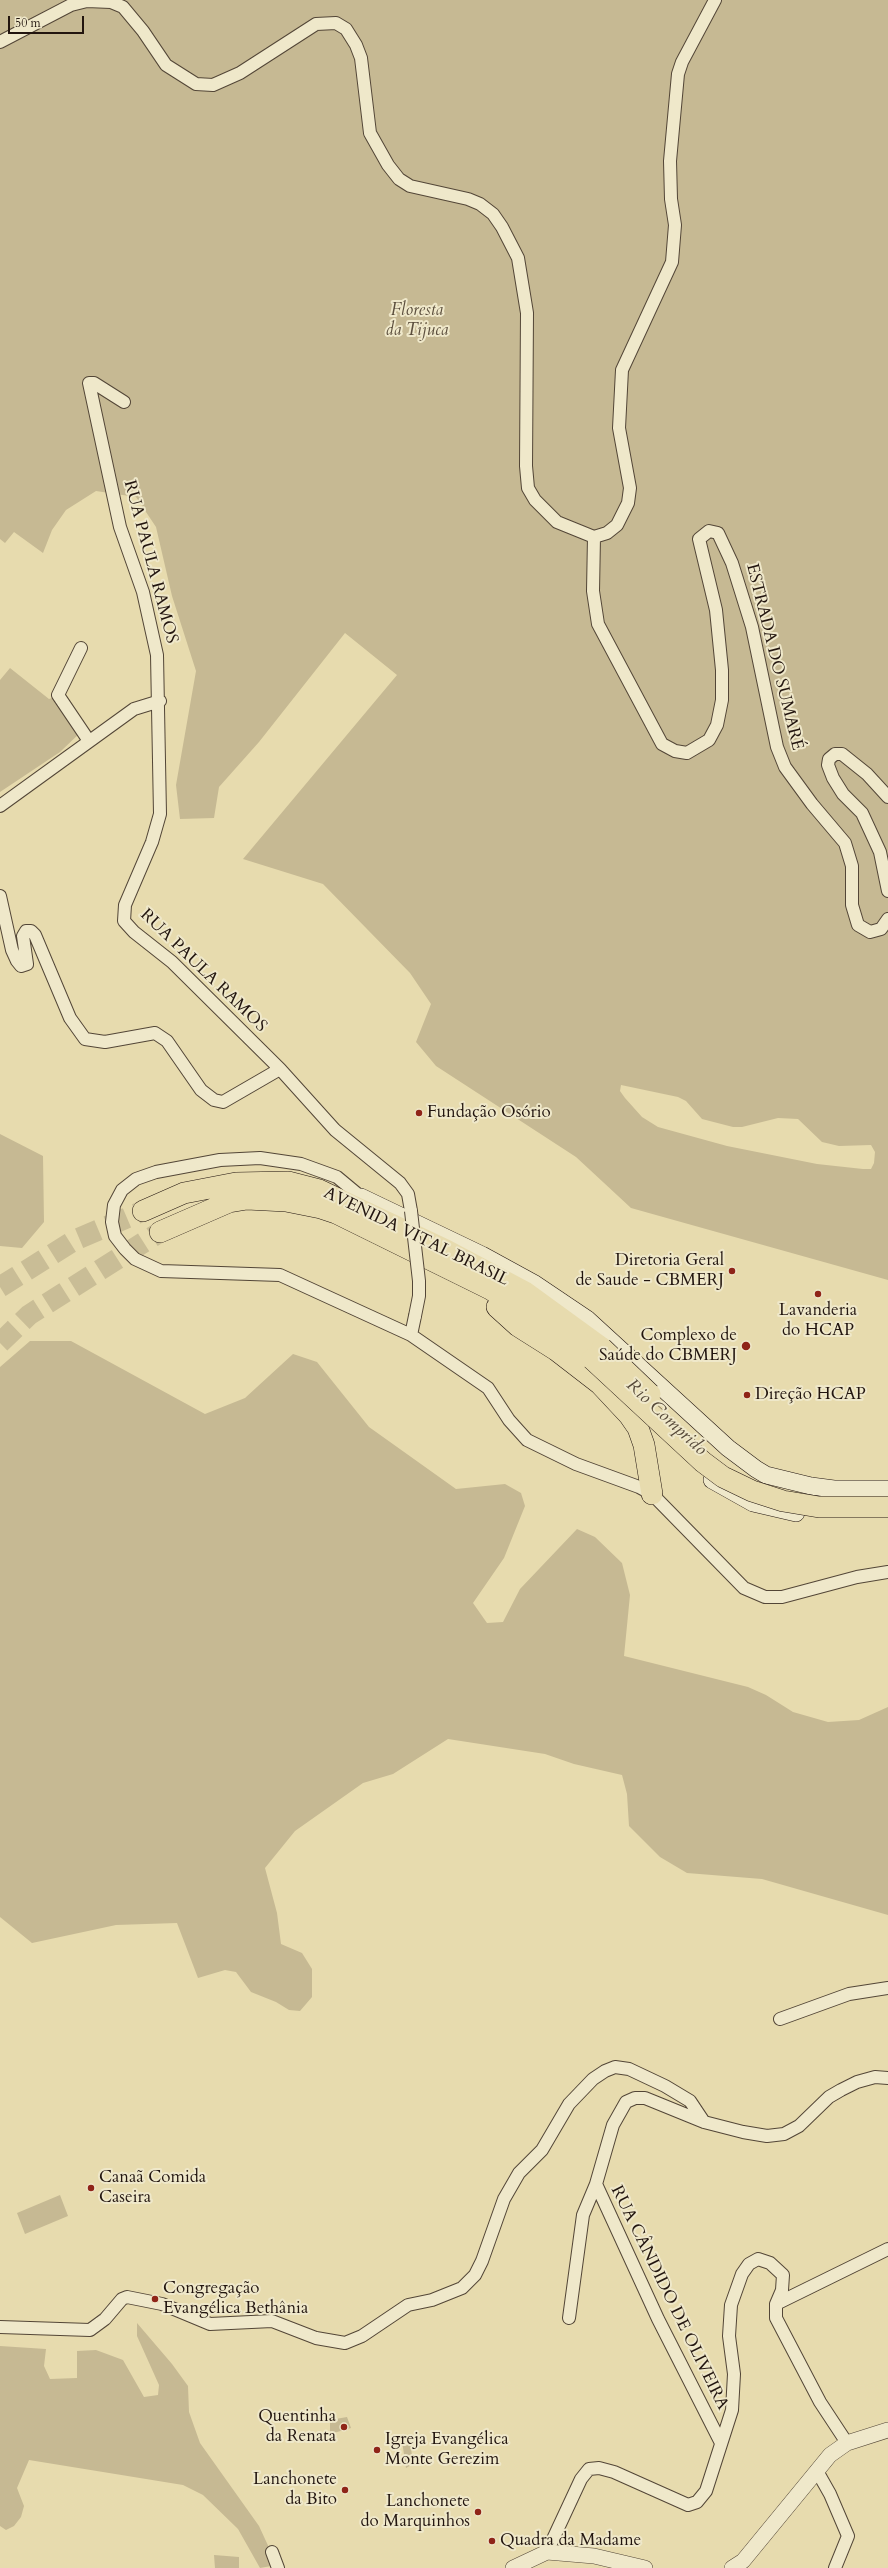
<!DOCTYPE html>
<html>
<head>
<meta charset="utf-8">
<style>
  body { margin:0 }
  #map { position:relative; width:888px; height:2568px; overflow:hidden; background:#e7dbae; font-family:Cardo,serif }
  canvas { display:block }
  .scale { position:absolute; left:8px; top:16px; width:76px; height:18px; box-sizing:border-box; border:2px solid #22150f; border-top:0; padding-left:5px; font-size:12px; line-height:14px; white-space:nowrap; color:#22150f; -webkit-text-stroke:3px #efe8ca; paint-order:stroke }
</style>
</head>
<body>
<div id="map">
<canvas width="888" height="2568"></canvas>
<div class="scale">50 m</div>
</div>
<script>
const context = document.querySelector('canvas').getContext('2d');
context.lineJoin = 'round';
function paint(path, color) { context.fillStyle = color; context.fill(path, 'evenodd'); }
const toPath = rows => new Path2D(rows.map(r => 'M' + r).join(''));
function strokePath(path, color, width, dash) { context.strokeStyle = color; context.lineWidth = width; context.lineCap = dash ? 'butt' : 'round'; context.setLineDash(dash || []); context.stroke(path); }
function drawText(font, color, halo, rows, align = 'center') {
  context.font = font + ' Cardo,serif'; context.lineWidth = 4; context.setLineDash([]); context.textBaseline = 'middle'; context.strokeStyle = halo; context.fillStyle = color; for (const [text, x, y, turn = 0] of rows) {
    context.save(); context.translate(x, y); context.rotate((+turn || 0) * Math.PI / 180); context.textAlign = isNaN(turn) ? turn : align; if (halo) context.strokeText(text, 0, 0); context.fillText(text, 0, 0); context.restore();
  }
}
const green = toPath([
  [0,0,888,0,888,1280,631,1208,576,1157,436,1066,416,1042,431,1004,410,973,323,884,243,859,397,675,345,633,259,742,219,787,214,818,180,819,176,785,196,671,172,596,156,527,136,497,96,491,66,510,52,530,43,553,14,532,5,543,0,539],
  [621,1085,678,1097,686,1101,702,1119,733,1127,742,1127,778,1118,798,1119,822,1142,839,1146,871,1145,875,1152,874,1163,871,1169,863,1169,817,1164,727,1146,658,1127,642,1117,625,1098,620,1091],
  [10,668,49,699,57,696,82,731,60,752,0,792,0,680],
  [0,1134,43,1156,44,1222,22,1248,0,1246],
  [30,1341,71,1341,205,1414,245,1398,293,1354,317,1362,369,1427,456,1489,505,1484,521,1493,525,1506,504,1558,473,1603,487,1623,503,1622,520,1589,577,1529,595,1537,622,1563,630,1595,624,1656,748,1687,766,1695,793,1712,828,1722,859,1720,888,1707,888,1915,762,1879,687,1873,660,1857,629,1826,627,1794,622,1775,574,1764,545,1754,448,1739,393,1774,363,1783,295,1831,265,1868,277,1913,281,1944,302,1953,312,1969,312,1997,300,2011,289,2010,276,2002,251,1992,236,1972,225,1970,198,1978,177,1923,116,1925,32,1943,0,1917,0,1367],
  [60,2195,68,2216,25,2234,17,2213],
  [137,2323,172,2364,188,2386,189,2412,200,2443,259,2526,277,2565,260,2568,238,2529,203,2495,183,2485,29,2460,17,2488,24,2506,21,2517,14,2526,6,2530,0,2526,0,2346,46,2349,44,2366,50,2379,77,2378,77,2351,96,2350,123,2360,144,2397,158,2395,159,2385,137,2336],
  [347,2417,351,2428,330,2434,330,2420],
  [410,2440,413,2464,406,2468,402,2441],
  [214,2555,239,2557,239,2568,215,2568]
]);
const motorwayTunnel = toPath([
  [0,1287,75,1240,143,1211],
  [0,1343,29,1315,160,1232]
]);
const minor = toPath([
  [715,0,682,62,678,74,670,161,671,199,675,225,672,262,622,370,619,428,630,488,628,503,617,525,607,533,594,537,593,591,598,624,662,744,675,751,687,753,709,740,717,725,722,700,722,670,716,610,699,539,709,531,718,533,732,563,752,627,777,747,785,767,812,804,845,843,852,866,852,905,858,925,870,932,881,929,888,919],
  [0,42,71,5,87,1,111,2,123,7,143,31,166,65,196,84,213,85,240,73,316,24,336,23,346,29,356,45,361,58,370,133,388,165,399,179,410,186,468,199,480,204,493,214,502,227,518,258,527,313,526,466,528,488,535,500,557,522,594,537],
  [124,402,94,383,89,383,120,527,143,592,157,655,160,814,152,842,125,905,124,921,134,932,172,962,280,1069,335,1130,400,1183,408,1194,411,1211],
  [81,648,58,695,89,741],
  [888,797,867,774,842,754,835,754,829,759,828,765,833,778,843,794,862,813,880,852,888,891],
  [0,806,134,709,160,701],
  [0,896,12,950,17,961,21,966,27,964,23,936,26,931,31,931,35,935,70,1018,85,1039,105,1042,155,1033,167,1041,201,1090,214,1100,223,1102,280,1069],
  [361,1197,337,1177,301,1164,260,1158,220,1160,156,1172,136,1179,122,1190,114,1205,112,1222,115,1236,125,1249,135,1259,161,1271,280,1275,411,1335,488,1388,509,1420,527,1440,576,1464,639,1487,652,1494,744,1588,765,1597,782,1597,857,1577,888,1572],
  [411,1335,415,1316],
  [780,2019,849,1994,888,1988],
  [776,2304,888,2249],
  [569,2318,583,2215,596,2184],
  [0,2327,90,2330,105,2319,122,2299,127,2297,162,2304,210,2324,272,2321,316,2338,345,2343,362,2336,408,2305,432,2300,462,2288,475,2275,482,2261,504,2199,519,2173,542,2150,569,2104,593,2079,605,2071,615,2067,629,2069,665,2086,690,2101,704,2122],
  [720,2441,658,2319,596,2184,613,2125,626,2102,635,2098,645,2098,704,2122,743,2132,767,2136,784,2134,799,2126,829,2097,841,2090,857,2082,875,2077,888,2078],
  [817,2471,830,2494,848,2536,835,2568],
  [272,2552,278,2568],
  [547,2552,581,2479,589,2469,599,2468,614,2472,688,2505,697,2502,706,2491,732,2410,734,2374,729,2336,731,2305,742,2274,749,2264,758,2259,770,2263,783,2275,782,2290,776,2304,776,2318,820,2402,847,2443]
]);
const tertiary = toPath([
  [513,2568,547,2552,594,2556,645,2568],
  [732,2568,743,2561,830,2455,847,2443,888,2430]
]);
const secondary = toPath([
  [361,1197,482,1255,535,1284,587,1319,728,1448,756,1469,766,1475,811,1486,834,1489,888,1489],
  [712,1480,753,1503,796,1513]
]);
const motorway = toPath([
  [143,1211,184,1193,236,1183,288,1182,319,1190,446,1250,525,1292,602,1348],
  [160,1232,229,1202,247,1199,286,1201,321,1208,336,1213,490,1289,550,1326,592,1359],
  [497,1307,518,1326,556,1350,600,1384,629,1415,638,1428,644,1445,652,1494]
]);
const minorBridge = toPath([
  [411,1211,419,1281,419,1296,415,1316]
]);
const motorwayBridge = toPath([
  [602,1348,650,1394],
  [592,1359,703,1462,723,1477,752,1491,783,1501,819,1507,888,1507]
]);
const markers = [
  [419,1113,4,"#8f2418"],
  [732,1271,4,"#8f2418"],
  [818,1294,4,"#8f2418"],
  [746,1346,5,"#8f2418"],
  [747,1395,4,"#8f2418"],
  [91,2188,4,"#8f2418"],
  [155,2299,4,"#8f2418"],
  [344,2427,4,"#8f2418"],
  [377,2450,4,"#8f2418"],
  [345,2490,4,"#8f2418"],
  [478,2512,4,"#8f2418"],
  [492,2541,4,"#8f2418"]
];
const parkNames = [
  ["Floresta",417,311],
  ["da Tijuca",417,331]
];
const streetNames = [
  ["RUA PAULA RAMOS",150,562,75],
  ["ESTRADA DO SUMARÉ",774,657,76],
  ["RUA PAULA RAMOS",203,971,44],
  ["AVENIDA VITAL BRASIL",416,1237,26],
  ["RUA CÂNDIDO DE OLIVEIRA",669,2298,64]
];
const poiNames = [
  ["Fundação Osório",427,1113],
  ["Diretoria Geral",724,1261,"right"],
  ["de Saude - CBMERJ",724,1281,"right"],
  ["Lavanderia",818,1311,"center"],
  ["do HCAP",818,1331,"center"],
  ["Complexo de",737,1336,"right"],
  ["Saúde do CBMERJ",737,1356,"right"],
  ["Direção HCAP",755,1395],
  ["Canaã Comida",99,2178],
  ["Caseira",99,2198],
  ["Congregação",163,2289],
  ["Evangélica Bethânia",163,2309],
  ["Quentinha",336,2417,"right"],
  ["da Renata",336,2437,"right"],
  ["Igreja Evangélica",385,2440],
  ["Monte Gerezim",385,2460],
  ["Lanchonete",337,2480,"right"],
  ["da Bito",337,2500,"right"],
  ["Lanchonete",470,2502,"right"],
  ["do Marquinhos",470,2522,"right"],
  ["Quadra da Madame",500,2541]
];
const waterNames = [
  ["Rio Comprido",666,1418,43]
];
paint(green, '#c6b993');
strokePath(motorwayTunnel, '#c9bd96', 21, [21, 10]);
strokePath(minor, '#534637', 14);
strokePath(tertiary, '#534637', 16);
strokePath(secondary, '#22150f', 18);
strokePath(motorway, '#22150f', 22);
strokePath(minor, '#efe8ca', 12);
strokePath(tertiary, '#efe8ca', 15);
strokePath(secondary, '#efe8ca', 17);
strokePath(motorway, '#e7dbae', 21);
strokePath(minorBridge, '#534637', 14, []);
strokePath(motorwayBridge, '#22150f', 22, []);
strokePath(minorBridge, '#efe8ca', 12);
strokePath(motorwayBridge, '#e7dbae', 21);
for (const [x, y, r, color] of markers) { const dot = new Path2D(); dot.arc(x, y, r, 0, 2 * Math.PI); context.fillStyle = color; context.fill(dot); strokePath(dot, '#efe8ca', 1.5); }
drawText('italic 17px', '#5b4e3d', '#efe8ca', parkNames);
drawText('17px', '#22150f', '#efe8ca', streetNames);
drawText('17px', '#22150f', '#efe8ca', poiNames, 'left');
drawText('italic 18px', '#564939', '#efe8ca', waterNames);
</script>
</body>
</html>
